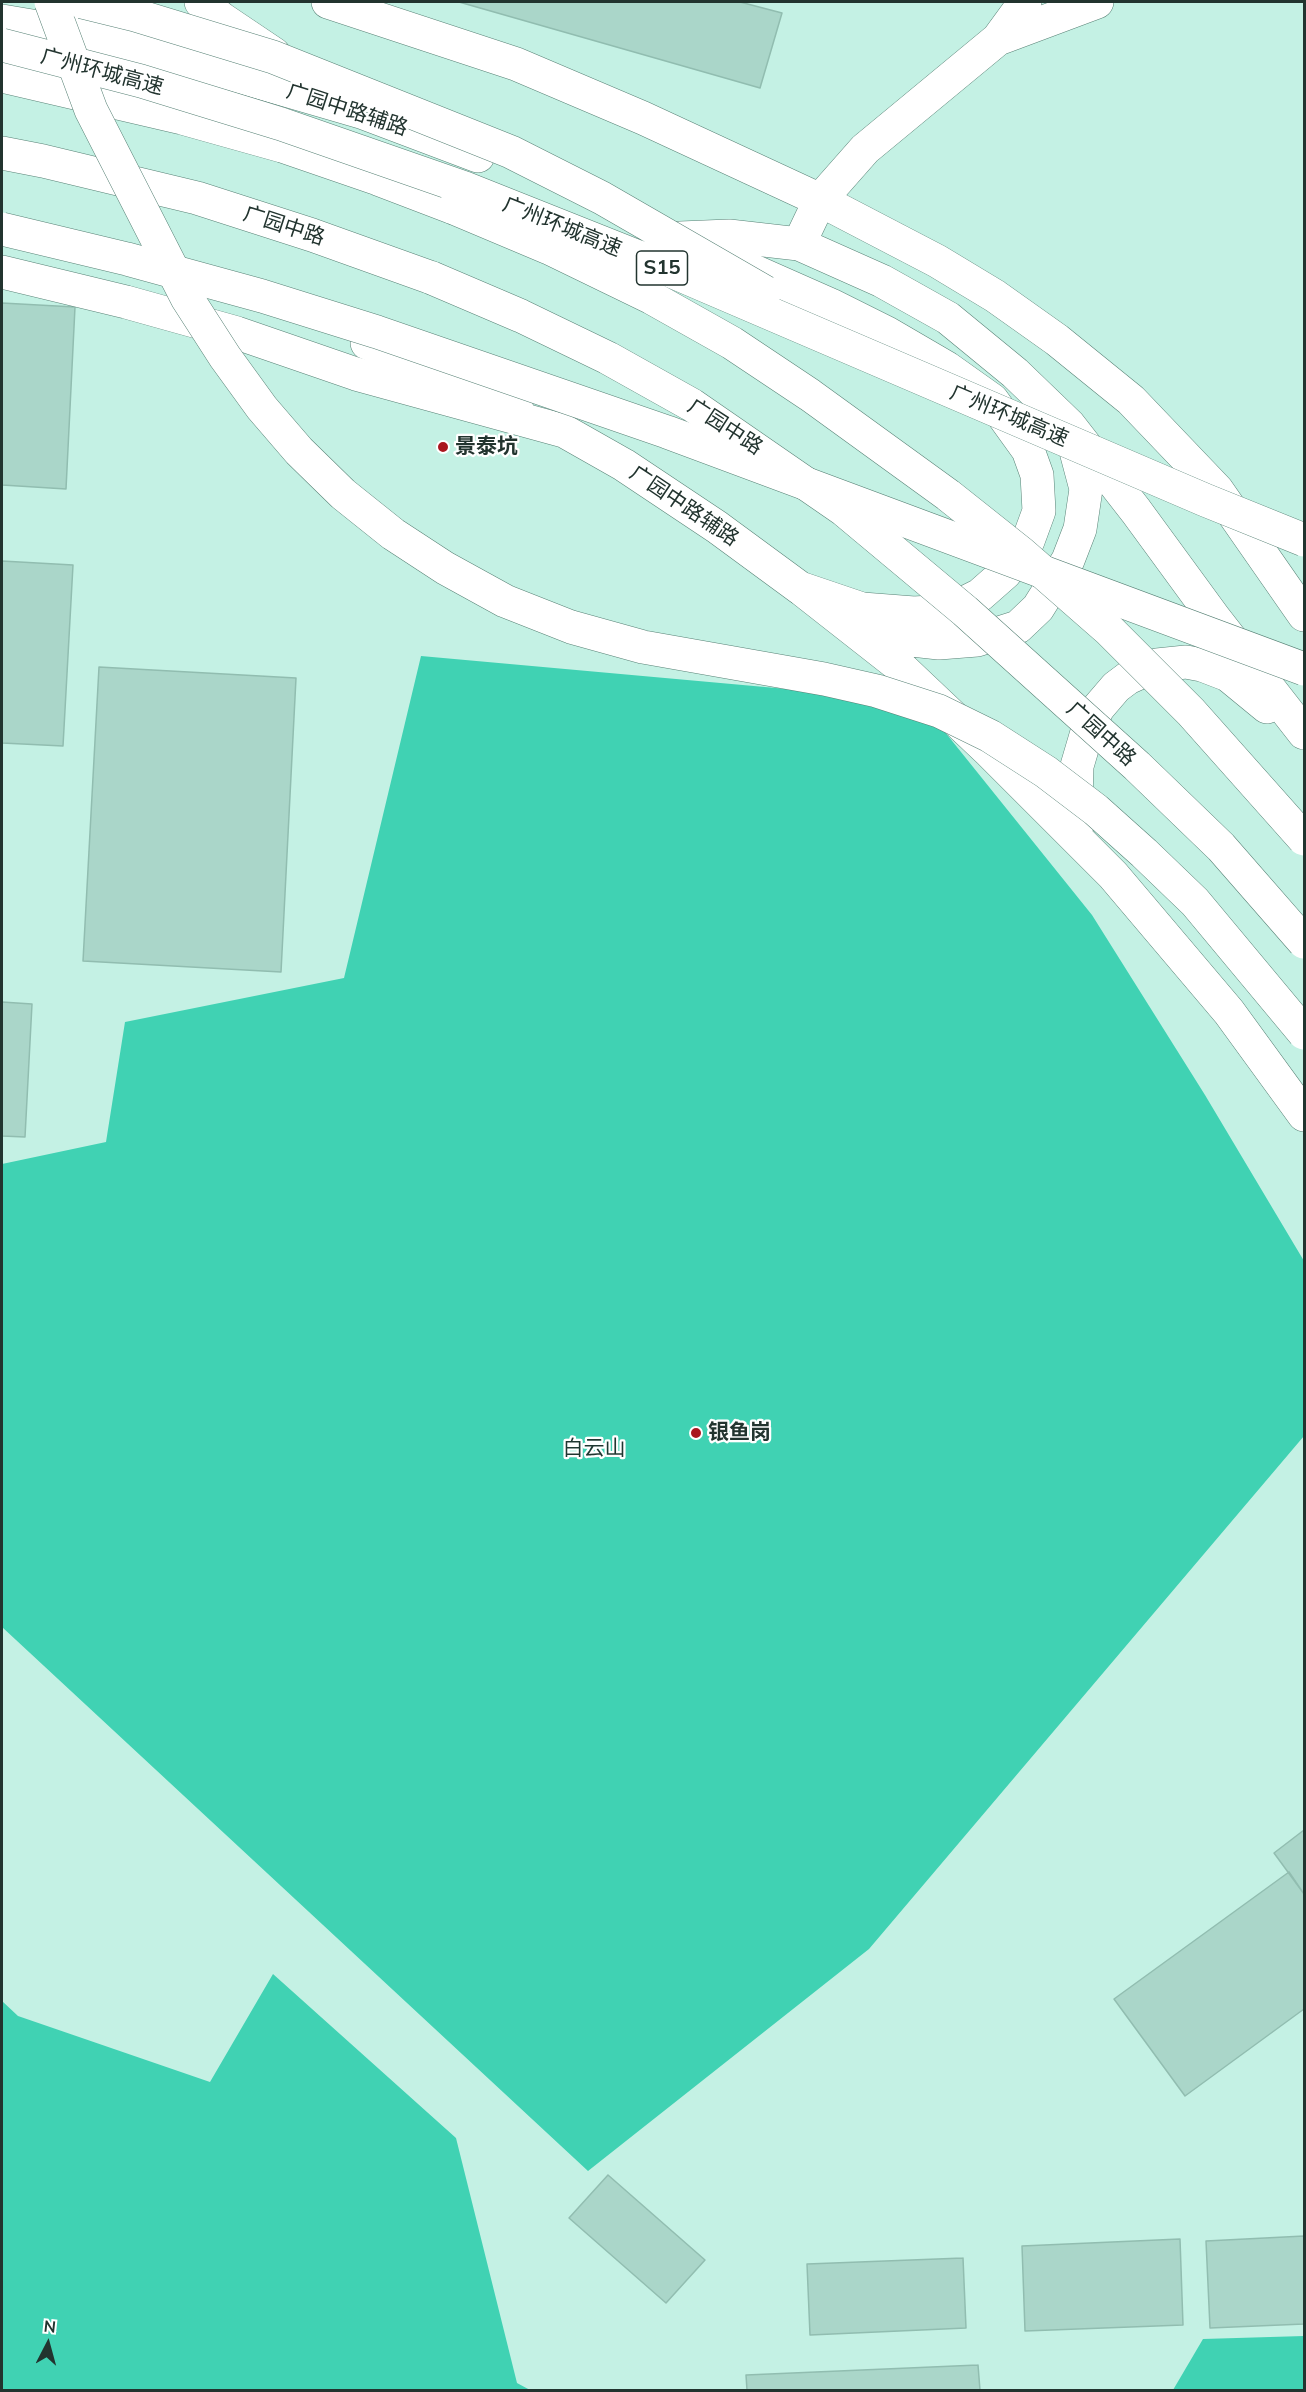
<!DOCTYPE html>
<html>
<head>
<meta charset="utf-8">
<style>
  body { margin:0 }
  #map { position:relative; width:1306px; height:2392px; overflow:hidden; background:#c4f1e4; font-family:Mulish,sans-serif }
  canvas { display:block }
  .frame { position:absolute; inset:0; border:3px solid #22342f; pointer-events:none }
  .north { position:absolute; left:18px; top:2314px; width:60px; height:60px; -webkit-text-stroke:4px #fff; paint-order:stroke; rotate:6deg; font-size:16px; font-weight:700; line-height:24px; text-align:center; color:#22342f }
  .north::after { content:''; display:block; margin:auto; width:21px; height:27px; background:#22342f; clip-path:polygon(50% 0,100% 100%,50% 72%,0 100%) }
</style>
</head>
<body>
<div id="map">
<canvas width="1306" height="2392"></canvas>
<div class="frame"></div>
<div class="north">N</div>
</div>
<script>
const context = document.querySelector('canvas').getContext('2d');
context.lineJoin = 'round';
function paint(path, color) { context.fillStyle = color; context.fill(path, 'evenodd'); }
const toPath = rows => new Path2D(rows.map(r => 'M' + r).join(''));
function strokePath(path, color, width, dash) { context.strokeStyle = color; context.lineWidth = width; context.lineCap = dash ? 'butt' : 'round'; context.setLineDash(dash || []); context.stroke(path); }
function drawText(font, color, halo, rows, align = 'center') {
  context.font = font + ' Mulish,"Noto Sans SC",sans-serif'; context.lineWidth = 4.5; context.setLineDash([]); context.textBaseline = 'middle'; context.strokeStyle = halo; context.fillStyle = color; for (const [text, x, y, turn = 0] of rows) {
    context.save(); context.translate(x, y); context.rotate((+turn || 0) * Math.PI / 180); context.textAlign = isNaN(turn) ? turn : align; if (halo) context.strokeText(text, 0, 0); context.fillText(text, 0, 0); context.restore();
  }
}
const forest = toPath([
  [421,656,920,701,1092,915,1205,1095,1304,1261,1304,1436,869,1949,588,2171,2,1627,2,1164,106,1142,125,1022,344,978],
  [273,1974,456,2138,517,2383,530,2390,2,2390,2,2001,18,2016,210,2082],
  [1304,2336,1304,2390,1173,2390,1203,2339]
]);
const building = toPath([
  [459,2,740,2,782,13,760,88,459,2],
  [2,303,75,307,66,489,2,485,2,303],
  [2,561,73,565,63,746,2,743,2,561],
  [99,667,296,678,281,972,83,961,99,667],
  [2,1002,32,1004,25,1137,2,1136,2,1002],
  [1304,1830,1304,1894,1274,1853,1304,1830],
  [1289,1872,1304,1894,1304,2009,1185,2096,1114,1999,1289,1872],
  [608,2175,705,2260,666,2303,569,2218,608,2175],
  [1304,2236,1304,2324,1210,2328,1206,2241,1304,2236],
  [1180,2239,1183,2325,1025,2331,1022,2246,1180,2239],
  [963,2258,966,2328,810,2335,807,2264,963,2258],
  [978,2365,980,2390,747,2390,746,2375,978,2365]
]);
const minor = toPath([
  [998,39,1097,2],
  [799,244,820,200,865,149,998,39,1025,2]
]);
const major = toPath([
  [201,2,222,19,274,54],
  [328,2,516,64,643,118,820,200,937,261,995,296,1057,340,1131,400,1217,490,1304,615],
  [2,76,182,118,282,146,378,179,454,208],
  [2,153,43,161,197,198,312,235,432,278],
  [680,238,729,236,799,244,882,281,948,318,1015,373,1069,425,1136,511,1215,619,1304,733],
  [367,343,517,409],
  [804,591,897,664,990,752,1113,875,1229,1012,1304,1115],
  [860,626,894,638,939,643,977,640,1018,627,1038,608,1068,560,1080,529,1086,489,1073,440],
  [1081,819,1076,801,1077,766,1087,732,1098,708,1116,687,1128,678,1157,665,1186,662,1202,665,1228,675,1267,707]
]);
const highway = toPath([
  [2,21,97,37,165,55,364,113,478,156],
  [2,272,126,302,237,333,356,374,564,431,624,465,717,527,800,588,862,609,914,613,948,611,980,595,1005,573,1028,541,1039,511,1037,475,1028,450,992,400,947,368,887,333,831,305,736,263]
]);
const majorBridge = toPath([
  [51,2,91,110,187,298,225,357,262,408,299,451,343,494,393,534,445,568,505,601,571,627,643,647,824,679,877,691,939,711,990,736,1046,772,1096,810,1144,853,1195,902,1304,1033],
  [454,208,549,248,652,298,732,343,810,395,948,495,1021,553,1109,630,1191,712,1304,839],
  [432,278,521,316,608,358,692,405,844,510,965,611,1137,766,1221,847,1304,942]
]);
const highwayBridge = toPath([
  [82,2,135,15,273,57,511,152,602,198,765,292],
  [2,45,141,81,281,124,465,188,636,256,1205,500,1304,540],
  [2,229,127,259,262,296,377,332,667,432,1304,669]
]);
const markers = [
  [443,447,6,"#aa151e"],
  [696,1433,6,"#aa151e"]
];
const shields = [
  [662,268,51]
];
const shieldNames = [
  ["S15",662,268]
];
const streetNames = [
  ["广州环城高速",102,72,15],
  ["广园中路辅路",347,110,18],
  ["广园中路",284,226,18],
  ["广州环城高速",562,227,22],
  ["广州环城高速",1009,416,23],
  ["广园中路",725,427,33],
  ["广园中路辅路",684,506,34],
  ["广园中路",1101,734,42]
];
const poiNames = [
  ["景泰坑",455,447],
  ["银鱼岗",708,1433]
];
const parkNames = [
  ["白云山",594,1449]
];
paint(forest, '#40d2b3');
paint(building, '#aad6c9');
strokePath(building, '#91bdb0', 1.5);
strokePath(minor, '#588276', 34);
strokePath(major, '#588276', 34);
strokePath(highway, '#588276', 34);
strokePath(minor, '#fff', 33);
strokePath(major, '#fff', 33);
strokePath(highway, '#fff', 33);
strokePath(majorBridge, '#588276', 34, []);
strokePath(highwayBridge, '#588276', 34, []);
strokePath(majorBridge, '#fff', 33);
strokePath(highwayBridge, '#fff', 33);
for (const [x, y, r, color] of markers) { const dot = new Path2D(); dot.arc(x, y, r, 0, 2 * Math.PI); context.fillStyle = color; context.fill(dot); strokePath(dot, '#fff', 2); }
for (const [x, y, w] of shields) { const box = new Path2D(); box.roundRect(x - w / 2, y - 17, w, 34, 4.5); context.fillStyle = '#fff'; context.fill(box); strokePath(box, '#22342f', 1.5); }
drawText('bold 20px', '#22342f', null, shieldNames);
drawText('21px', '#22342f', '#fff', streetNames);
drawText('bold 21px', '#22342f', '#fff', poiNames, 'left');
drawText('21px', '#1f3731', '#fff', parkNames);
</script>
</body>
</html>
